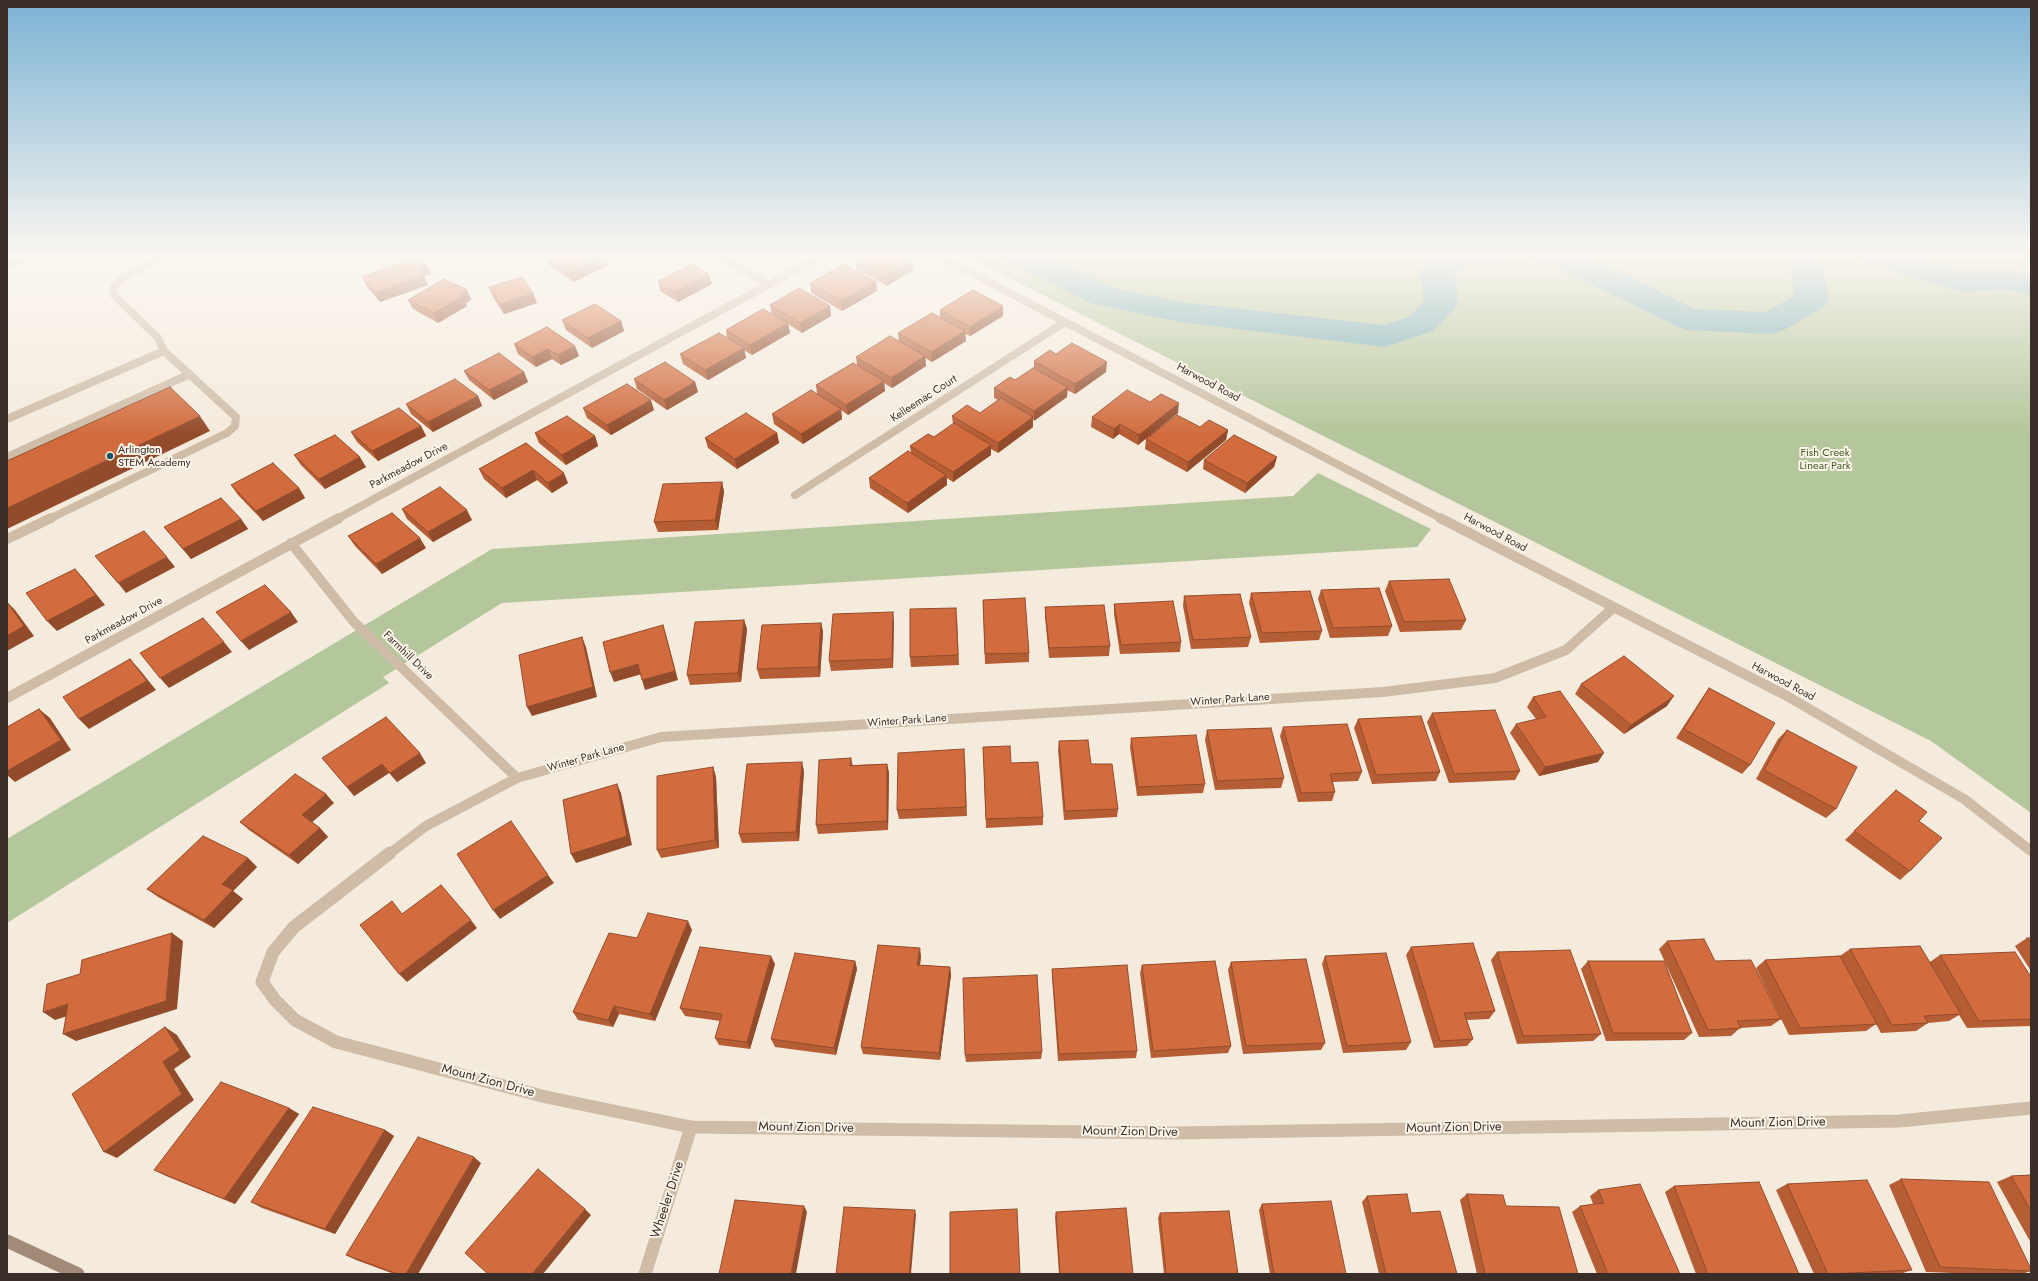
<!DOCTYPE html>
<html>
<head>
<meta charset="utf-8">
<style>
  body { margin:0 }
  #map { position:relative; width:2038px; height:1281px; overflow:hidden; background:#f5ebdd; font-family:Jost,sans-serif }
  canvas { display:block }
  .frame { position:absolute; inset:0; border:8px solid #3a2f28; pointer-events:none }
</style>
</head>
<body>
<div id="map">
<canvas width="2038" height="1281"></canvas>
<div class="frame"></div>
</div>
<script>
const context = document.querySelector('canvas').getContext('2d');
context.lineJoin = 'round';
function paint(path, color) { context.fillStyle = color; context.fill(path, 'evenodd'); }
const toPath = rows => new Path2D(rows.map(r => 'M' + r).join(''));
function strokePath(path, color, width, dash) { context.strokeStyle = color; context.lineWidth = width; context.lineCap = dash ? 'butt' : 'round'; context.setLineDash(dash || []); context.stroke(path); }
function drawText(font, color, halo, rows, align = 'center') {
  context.font = font + ' Jost,sans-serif'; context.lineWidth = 4; context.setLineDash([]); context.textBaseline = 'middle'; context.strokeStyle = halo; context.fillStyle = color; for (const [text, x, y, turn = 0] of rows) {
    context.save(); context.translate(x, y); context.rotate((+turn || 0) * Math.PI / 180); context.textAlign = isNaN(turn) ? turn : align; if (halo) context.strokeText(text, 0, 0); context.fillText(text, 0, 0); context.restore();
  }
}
const green = toPath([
  [963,255,2031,255,2031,813,1931,741],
  [1318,473,1431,529,1417,547,502,603,383,677,389,683,7,923,7,839,492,549,1293,496]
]);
const river = toPath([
  [1004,255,1046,255,1113,288,1180,302,1383,325,1409,317,1424,301,1421,273,1423,264,1428,257,1436,255,1510,255,1506,262,1455,271,1458,303,1453,310,1433,331,1385,347,1180,322,1103,306,1091,303,1008,262,1004,255],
  [1531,255,1585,255,1695,309,1766,312,1794,296,1788,255,1820,255,1829,300,1824,307,1784,330,1772,334,1688,330,1676,326,1561,269,1535,262,1531,255],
  [1858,255,1909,255,1965,272,2005,269,2031,275,2031,295,2005,289,1963,292,1862,262,1858,255]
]);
const serviceFar1 = toPath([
  [7,419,164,351],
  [7,457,190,374],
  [49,519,227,433,235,426,236,417,164,351,158,338,113,294,115,285,127,275,150,264,160,255]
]);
const service = toPath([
  [7,539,51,518]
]);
const minorFar2 = toPath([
  [716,255,768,284],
  [937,255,1442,519],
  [502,260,512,255],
  [795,495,1065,322],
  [337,519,823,255]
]);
const minorFar1 = toPath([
  [1440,518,1787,696,1964,799,2031,851],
  [291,543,354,622,517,778],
  [7,698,339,518],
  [389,854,426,826,517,778,661,737,1383,692,1495,678,1566,650,1613,608]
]);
const minor = toPath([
  [390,853,294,927,273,952,262,982,275,1000,295,1020,336,1042,546,1097,691,1127,1174,1133,1899,1121,2031,1108]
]);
const tertiary = toPath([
  [645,1274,691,1127]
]);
const secondaryFar1 = toPath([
  [7,264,30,255]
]);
const secondary = toPath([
  [7,1241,78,1274]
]);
const wall = toPath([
  [418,255,435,255,427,259],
  [545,256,608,265,574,282,549,265],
  [855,259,913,270,887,286,856,268],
  [426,264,431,274,424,276,428,285,380,302,367,287,362,277],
  [658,281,712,284,678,302,660,291],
  [876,281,877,291,842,311,811,293,810,283],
  [489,287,537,303,504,314,493,297],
  [467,290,471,300,466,303,467,306,438,323,413,309,408,300],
  [770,305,830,306,831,316,802,333,788,324,790,333,752,355,744,350,746,358,708,380,683,364,680,354,727,338,726,330,772,314],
  [1003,306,1003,316,970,336,965,334,966,341,932,362,925,358,926,366,892,388,884,383,885,391,848,415,841,410,842,419,803,444,774,424,772,414,817,394,816,385,857,365,856,357,899,341,898,333,940,317,940,310],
  [562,320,621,321,624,331,592,348,566,330],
  [547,327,579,356,561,365,552,359,536,367,518,354,514,344],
  [1056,354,1106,372,1075,394,1067,390,1067,397,1033,420,1033,427,998,453,991,449,991,455,953,482,947,478,947,485,908,513,870,488,869,478,911,453,910,446,934,437,953,424,952,416,980,413,998,400,994,398,994,388,1015,380,1034,368,1034,361],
  [464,371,524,372,528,382,494,400,469,380],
  [634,379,695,382,698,392,667,410,637,389],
  [478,396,482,406,433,432,411,414,406,404],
  [1150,402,1178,413,1138,445,1119,434,1113,439,1091,427,1092,417],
  [583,408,654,410,611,435,587,418],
  [421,426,426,436,378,461,357,442,351,432],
  [1228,430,1226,440,1187,472,1145,449,1146,439],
  [535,433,595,436,598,446,566,465,539,443],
  [777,433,779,443,737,469,708,448,705,438],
  [526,443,568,483,552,493,537,480,506,498,484,479,479,469],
  [294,455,366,467,325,489,301,465],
  [1277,457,1274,467,1245,493,1203,469,1204,460],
  [722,482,724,492,718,530,658,532,654,522],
  [231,485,299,488,305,498,263,521,238,495],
  [402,509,472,520,433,542,407,519],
  [241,519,248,529,191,559,164,527],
  [348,536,426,548,382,574,355,546],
  [1389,581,1466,620,1461,630,1400,632,1385,591],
  [1321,590,1392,626,1388,636,1330,638,1318,599],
  [1251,593,1322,631,1319,640,1260,643,1249,603],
  [1184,596,1251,637,1248,647,1191,649,1183,606],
  [983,600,1029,653,1029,662,985,664],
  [1114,604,1181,642,1180,652,1120,654,1114,614],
  [1045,607,1110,646,1109,656,1049,658,1045,617],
  [957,617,959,665,911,667,910,657],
  [744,620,747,629,741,682,690,685,687,675],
  [894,621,893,668,831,671,829,661],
  [821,623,823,632,820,677,760,679,757,669],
  [1581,684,1667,706,1624,734,1575,694],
  [1709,688,1750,765,1742,774,1676,738,1702,698],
  [1533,697,1598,762,1539,776,1510,733,1516,724,1536,719,1527,707],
  [1432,713,1520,771,1515,780,1449,783,1427,722],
  [1358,719,1440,772,1436,781,1372,784,1354,728],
  [1283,727,1362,772,1358,781,1333,782,1335,792,1332,801,1298,802,1280,736],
  [1207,730,1284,778,1281,788,1215,790,1205,740],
  [1787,730,1836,809,1826,818,1756,779,1778,739],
  [1131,738,1205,784,1203,793,1137,796,1130,747],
  [1059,741,1091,764,1118,809,1117,817,1064,820,1058,750],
  [983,747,1011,763,1043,817,1043,825,986,828],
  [322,758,426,763,397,782,389,773,354,796],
  [965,759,967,816,899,819,897,810],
  [887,764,889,773,888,830,818,834,816,825,853,765],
  [713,767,716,777,719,848,661,858,657,850],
  [804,771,799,841,742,843,739,834],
  [1896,790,1919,821,1910,871,1900,880,1845,840],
  [334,803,312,822,320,828,328,837,298,864,249,830,240,822],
  [248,858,257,867,233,891,243,899,214,928,158,897,147,889],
  [692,930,655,1021,619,1014,613,1027,578,1020,573,1012,637,938],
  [2027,938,2031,938,2031,971,2015,946],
  [1667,941,1715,961,1781,1019,1771,1026,1740,1028,1731,1036,1699,1037,1659,949],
  [1411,947,1495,1011,1489,1019,1467,1020,1473,1039,1467,1046,1434,1048,1406,955],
  [1850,949,1930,962,1940,955,2031,977,2031,1026,1967,1028,1959,1015,1949,1021,1928,1023,1916,1031,1881,1033,1876,1024,1866,1031,1789,1035,1756,968,1765,960,1840,956],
  [1497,952,1601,1034,1593,1041,1517,1044,1491,960],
  [921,956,920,965,950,967,951,975,940,1060,863,1054,861,1047],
  [1325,956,1411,1042,1406,1050,1343,1053,1322,964],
  [855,961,857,969,836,1055,775,1047,771,1039],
  [1588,961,1692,1033,1684,1040,1606,1041,1581,969],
  [1231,962,1325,1043,1321,1050,1243,1054,1228,970],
  [775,964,750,1049,719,1045,715,1038,720,1021,685,1016,680,1008],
  [1142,965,1231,1046,1228,1053,1151,1058,1140,973],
  [1052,969,1137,1051,1136,1058,1058,1061,1052,977],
  [1042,1052,1041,1059,966,1062,965,1055],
  [289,1108,299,1114,235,1204,166,1176,154,1170],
  [385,1130,394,1136,335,1234,262,1208,251,1202],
  [481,1163,418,1274,394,1274,356,1260,346,1255],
  [2031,1175,2031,1243,1997,1182,2011,1176],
  [1901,1179,2031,1269,2031,1271,2022,1274,1978,1274,1926,1272,1889,1185],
  [1787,1184,1912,1270,1900,1274,1814,1274,1776,1190],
  [1674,1186,1799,1274,1696,1274,1665,1192],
  [1598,1190,1680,1274,1597,1274,1572,1212,1580,1206,1593,1204,1590,1196],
  [1467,1194,1506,1206,1578,1274,1477,1274,1460,1200],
  [1367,1196,1411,1213,1457,1274,1379,1274,1362,1202],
  [1262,1204,1346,1274,1270,1274,1259,1210],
  [1056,1212,1133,1274,1059,1274,1055,1217],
  [1160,1213,1238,1274,1164,1274,1158,1218]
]);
const shadedWall = toPath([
  [425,255,435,255,427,259],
  [605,255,608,265,574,282,570,272],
  [912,261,913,270,887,286,886,276],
  [426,264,431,274,424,276,428,285,380,302,375,293,417,268],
  [709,274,712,284,678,302,675,292],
  [876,281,877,291,842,311,841,301],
  [467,290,471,300,466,303,467,306,438,323,434,313,460,295],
  [533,293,537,303,504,314,500,304],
  [830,306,831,316,802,333,800,323],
  [1003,306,1003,316,970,336,970,327],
  [621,321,624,331,592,348,588,338],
  [788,323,790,333,752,355,750,345],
  [965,331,966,341,932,362,931,352],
  [575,346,579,356,561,365,558,355],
  [744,348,746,358,708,380,705,370],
  [548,349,552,359,536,367,532,357],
  [925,356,926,366,892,388,891,378],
  [1107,362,1106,372,1075,394,1075,384],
  [524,372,528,382,494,400,489,390],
  [884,381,885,391,848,415,846,405],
  [695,382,698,392,667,410,664,400],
  [1068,387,1067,397,1034,421,1034,411],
  [478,396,482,406,433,432,428,422],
  [651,400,654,410,611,435,607,425],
  [1179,403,1178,413,1138,445,1139,435],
  [841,409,842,419,803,444,801,434],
  [200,416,210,431,7,529,7,508],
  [1033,417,1033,427,998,453,998,443],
  [1120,424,1119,434,1113,439,1114,429],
  [421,426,426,436,378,461,372,451],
  [1228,430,1226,440,1187,472,1188,462],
  [777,433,779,443,737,469,735,459],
  [595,436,598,446,566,465,562,455],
  [991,445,991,455,953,482,953,472],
  [360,457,366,467,325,489,319,479],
  [1277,457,1274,467,1245,493,1247,483],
  [533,470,537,480,506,498,502,488],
  [564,473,568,483,552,493,548,483],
  [946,475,947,485,908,513,907,503],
  [722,482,724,492,718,530,715,520],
  [299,488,305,498,263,521,256,511],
  [467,510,472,520,433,542,428,532],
  [241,519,248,529,191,559,183,549],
  [420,538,426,548,382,574,376,564],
  [167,557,175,567,126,593,118,583],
  [75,569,84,579,105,605,57,631,47,621],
  [7,602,15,610,34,636,7,651],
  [291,612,298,622,249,650,241,641],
  [893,612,894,621,893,668,892,659],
  [744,620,747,629,741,682,738,673],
  [821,623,823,632,820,677,818,667],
  [663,625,666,635,678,680,645,690,642,680],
  [582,637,586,647,597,697,532,716,527,707],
  [224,642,232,652,169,688,160,678],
  [130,659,139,669,156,690,89,729,79,719],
  [638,664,642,674,614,682,610,672],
  [1674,696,1667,706,1624,734,1631,725],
  [39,709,50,718,71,750,15,782,7,775,7,771],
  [420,753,426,763,397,782,390,773],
  [1604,753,1598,762,1539,776,1545,767],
  [851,758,853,767,850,766],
  [802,762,804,771,799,841,796,832],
  [382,764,389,773,354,796,347,787],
  [887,764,889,773,888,830,887,821],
  [713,767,716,777,719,848,715,840],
  [617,784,621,793,632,845,576,863,571,854],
  [326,794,334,803,310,824,302,815],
  [320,828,328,837,298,864,289,855],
  [248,858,257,867,233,891,243,899,214,928,204,920,222,884],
  [548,875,554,883,500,919,493,910],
  [471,920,477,928,407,982,399,974],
  [688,921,692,930,655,1021,650,1014],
  [172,933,183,941,177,1009,76,1041,63,1034],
  [920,948,921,956,919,973,917,965],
  [771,956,775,964,750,1049,747,1042],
  [855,961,857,969,836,1055,834,1048],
  [950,967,951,975,940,1060,939,1053],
  [68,1004,80,1012,55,1020,43,1012],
  [614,1006,619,1014,613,1027,608,1020],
  [165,1027,177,1035,191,1057,174,1069,194,1100,117,1158,104,1152,163,1062],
  [289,1108,299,1114,235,1204,224,1199],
  [385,1130,394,1136,335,1234,325,1229],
  [474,1157,481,1163,418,1274,406,1274],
  [804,1206,807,1212,796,1274,791,1274],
  [585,1209,591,1215,543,1274,532,1274],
  [915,1210,916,1215,911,1274,909,1274]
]);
const building = toPath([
  [547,255,605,255,570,272,545,256,547,255],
  [861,255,901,255,912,261,886,276,855,259,861,255],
  [419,256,426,264,417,268,423,275,375,293,362,277,419,256],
  [692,264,709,274,675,292,658,281,692,264],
  [844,264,876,281,841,301,810,283,844,264],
  [522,277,533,293,500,304,489,287,522,277],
  [444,279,467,290,460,295,463,296,434,313,408,300,444,279],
  [799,288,830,306,800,323,770,305,799,288],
  [973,290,1003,306,970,327,940,310,973,290],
  [595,304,621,321,588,338,562,320,595,304],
  [763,309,788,323,750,345,726,330,763,309],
  [932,313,965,331,931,352,898,333,932,313],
  [547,327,575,346,558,355,548,349,532,357,514,344,547,327],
  [719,333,744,348,705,370,680,354,719,333],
  [890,336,925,356,891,378,856,357,890,336],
  [1072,343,1107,362,1075,384,1034,361,1050,350,1056,354,1072,343],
  [499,353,524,372,489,390,464,371,499,353],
  [665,362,695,382,664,400,634,379,665,362],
  [853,363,884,381,846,405,816,385,853,363],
  [1033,368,1068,387,1034,411,994,388,1010,377,1015,380,1033,368],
  [455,379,478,396,428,422,406,404,455,379],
  [627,384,651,400,607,425,583,408,627,384],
  [170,387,200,416,7,508,7,461,170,387],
  [811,390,841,409,801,434,772,414,811,390],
  [1127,390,1150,402,1161,394,1179,403,1139,435,1120,424,1114,429,1092,417,1127,390],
  [1001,398,1033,417,998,443,952,416,967,405,980,413,1001,398],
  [399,408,421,426,372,451,351,432,399,408],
  [746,413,777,433,735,459,705,438,746,413],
  [1177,415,1200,427,1209,420,1228,430,1188,462,1146,439,1177,415],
  [567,416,595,436,562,455,535,433,567,416],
  [954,423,991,445,953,472,910,446,928,434,934,437,954,423],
  [335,435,360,457,319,479,294,455,335,435],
  [1234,435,1277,457,1247,483,1204,460,1234,435],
  [526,443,564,473,548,483,533,470,502,488,479,469,526,443],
  [908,451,946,475,907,503,869,478,908,451],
  [273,463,299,488,256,511,231,485,273,463],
  [722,482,715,520,654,522,663,484,722,482],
  [440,487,467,510,428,532,402,509,440,487],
  [221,498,241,519,183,549,164,527,221,498],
  [392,513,420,538,376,564,348,536,392,513],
  [144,531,167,557,118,583,95,556,144,531],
  [75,569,96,595,47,621,26,593,75,569],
  [1449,579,1466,620,1404,622,1389,581,1449,579],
  [265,585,291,612,241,641,216,612,265,585],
  [1379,588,1392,626,1333,628,1321,590,1379,588],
  [1310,591,1322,631,1262,633,1251,593,1310,591],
  [1240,594,1251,637,1193,640,1184,596,1240,594],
  [1025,598,1029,653,985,654,983,600,1025,598],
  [1173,601,1181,642,1121,645,1114,604,1173,601],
  [7,602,24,626,7,636,7,602],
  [1104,605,1110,646,1049,648,1045,607,1104,605],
  [956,608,958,655,910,657,910,609,956,608],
  [893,612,892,659,829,661,833,614,893,612],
  [203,618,224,642,160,678,140,653,203,618],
  [744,620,738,673,687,675,695,622,744,620],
  [821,623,818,667,757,669,762,625,821,623],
  [663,625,675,671,642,680,638,664,610,672,603,642,663,625],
  [582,637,593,687,527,707,519,655,582,637],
  [1624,656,1674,696,1631,725,1581,684,1624,656],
  [130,659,147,681,79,719,63,697,130,659],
  [1709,688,1775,723,1750,765,1684,729,1709,688],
  [1560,691,1604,753,1545,767,1516,724,1546,717,1533,697,1560,691],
  [39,709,61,740,7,771,7,727,39,709],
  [1495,710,1520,771,1454,774,1432,713,1495,710],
  [1421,716,1440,772,1376,775,1358,719,1421,716],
  [386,717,420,753,390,773,382,764,347,787,322,758,386,717],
  [1347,724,1362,772,1330,774,1335,792,1301,793,1283,727,1347,724],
  [1271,728,1284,778,1217,781,1207,730,1271,728],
  [1787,730,1857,767,1836,809,1764,770,1787,730],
  [1196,735,1205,784,1138,787,1131,738,1196,735],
  [1088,740,1091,764,1112,764,1118,809,1065,811,1059,741,1088,740],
  [1010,746,1011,763,1038,762,1043,817,986,819,983,747,1010,746],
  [964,749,966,807,897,810,898,753,964,749],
  [851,758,850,766,887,764,887,821,816,825,819,760,851,758],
  [802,762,796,832,739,834,747,764,802,762],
  [713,767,715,840,657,850,657,776,713,767],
  [295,774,326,794,302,815,320,828,289,855,240,822,295,774],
  [617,784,627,836,571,854,563,800,617,784],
  [1896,790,1927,812,1919,821,1942,838,1910,871,1854,831,1896,790],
  [511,821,548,875,493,910,457,854,511,821],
  [203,836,248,858,222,884,233,890,204,920,147,889,203,836],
  [441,885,471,920,399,974,360,925,392,901,402,914,441,885],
  [648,913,688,921,650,1014,614,1006,608,1020,573,1012,609,933,637,938,648,913],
  [172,933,166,1001,63,1034,68,1004,43,1012,47,984,80,974,82,960,172,933],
  [2027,938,2031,938,2031,943,2027,938],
  [1704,939,1715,961,1751,960,1781,1019,1737,1021,1741,1028,1708,1030,1667,941,1704,939],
  [1473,943,1495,1011,1464,1013,1473,1039,1440,1041,1411,947,1473,943],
  [878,945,920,948,917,965,950,967,939,1053,861,1047,878,945],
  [1920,946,1961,1014,1924,1016,1928,1023,1892,1025,1850,949,1920,946],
  [700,947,771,956,747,1042,715,1038,722,1014,680,1008,700,947],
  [1570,950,1601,1034,1523,1036,1497,952,1570,950],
  [2015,952,2031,977,2031,1019,1979,1021,1940,955,2015,952],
  [795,953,855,961,834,1048,771,1039,795,953],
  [1386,953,1411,1042,1347,1046,1325,956,1386,953],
  [1840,956,1877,1024,1800,1028,1765,960,1840,956],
  [1306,959,1325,1043,1246,1046,1231,962,1306,959],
  [1215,961,1231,1046,1153,1051,1142,965,1215,961],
  [1588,961,1664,961,1692,1033,1613,1033,1588,961],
  [1127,965,1137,1051,1059,1054,1052,969,1127,965],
  [1037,975,1042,1052,965,1055,963,978,1037,975],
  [165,1027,180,1050,163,1062,182,1094,104,1152,72,1094,165,1027],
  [221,1082,289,1108,224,1199,154,1170,221,1082],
  [313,1107,385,1130,325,1229,251,1202,313,1107],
  [418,1137,474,1157,406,1274,398,1274,346,1255,418,1137],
  [538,1169,585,1209,532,1274,488,1274,465,1253,538,1169],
  [2031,1175,2031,1211,2011,1176,2031,1175],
  [1901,1179,1989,1182,2031,1269,2031,1271,1940,1267,1901,1179],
  [1867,1180,1912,1270,1828,1274,1787,1184,1867,1180],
  [1759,1182,1799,1274,1708,1274,1674,1186,1759,1182],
  [1640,1184,1680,1274,1608,1274,1580,1206,1604,1203,1598,1190,1640,1184],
  [1407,1194,1411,1213,1440,1211,1457,1274,1386,1274,1367,1196,1407,1194],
  [1467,1194,1503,1195,1506,1206,1559,1207,1578,1274,1485,1274,1467,1194],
  [735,1200,804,1206,791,1274,719,1274,735,1200],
  [1331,1201,1346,1274,1274,1274,1262,1204,1331,1201],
  [844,1207,915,1210,909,1274,836,1274,844,1207],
  [1126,1208,1133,1274,1060,1274,1056,1212,1126,1208],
  [1017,1209,1020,1274,950,1274,950,1212,1017,1209],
  [1229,1211,1238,1274,1166,1274,1160,1213,1229,1211]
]);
const markers = [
  [110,456,4,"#195760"]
];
const streetNames = [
  ["Harwood Road",1208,383,28],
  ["Kelleemac Court",924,399,-33],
  ["Parkmeadow Drive",409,466,-28],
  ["Harwood Road",1495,533,28],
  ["Parkmeadow Drive",124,621,-29],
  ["Farmhill Drive",408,656,44],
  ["Harwood Road",1783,682,28],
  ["Winter Park Lane",1230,700,-4],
  ["Winter Park Lane",907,721,-4],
  ["Winter Park Lane",586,758,-16]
];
const poiNames = [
  ["Arlington",118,450],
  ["STEM Academy",118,463]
];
const parkNames = [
  ["Fish Creek",1825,453],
  ["Linear Park",1825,466]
];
const nearStreetnames = [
  ["Mount Zion Drive",488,1081,15],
  ["Mount Zion Drive",1778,1123,-1],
  ["Mount Zion Drive",806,1128,1],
  ["Mount Zion Drive",1454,1128,-1],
  ["Mount Zion Drive",1130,1132,1],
  ["Wheeler Drive",668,1200,-72]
];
paint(green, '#b4c69b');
paint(river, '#79aeb5');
strokePath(serviceFar1, '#cebca7', 8);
strokePath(service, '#cebca7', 10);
strokePath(minorFar2, '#cebca7', 8);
strokePath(minorFar1, '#cebca7', 10);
strokePath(minor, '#cebca7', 13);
strokePath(tertiary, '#cebca7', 13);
strokePath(secondaryFar1, '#a38a78', 8);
strokePath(secondary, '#a38a78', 13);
paint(wall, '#b55d35');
paint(shadedWall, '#934c2b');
paint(building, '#d26c3e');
strokePath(building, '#934c2b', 1);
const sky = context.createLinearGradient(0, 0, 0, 434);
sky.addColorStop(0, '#7bb2d4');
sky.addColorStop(0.59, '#faf6f0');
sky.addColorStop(1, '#faf6f000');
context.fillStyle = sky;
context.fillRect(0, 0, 2038, 434);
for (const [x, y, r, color] of markers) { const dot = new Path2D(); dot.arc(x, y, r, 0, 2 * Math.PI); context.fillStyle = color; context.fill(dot); strokePath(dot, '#fcf5ea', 1.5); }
drawText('11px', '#3a2f28', '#fcf5ea', streetNames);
drawText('11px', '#3a2f28', '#fcf5ea', poiNames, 'left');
drawText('11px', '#465b29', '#fcf5ea', parkNames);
drawText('13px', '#3a2f28', '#fcf5ea', nearStreetnames);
</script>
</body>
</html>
